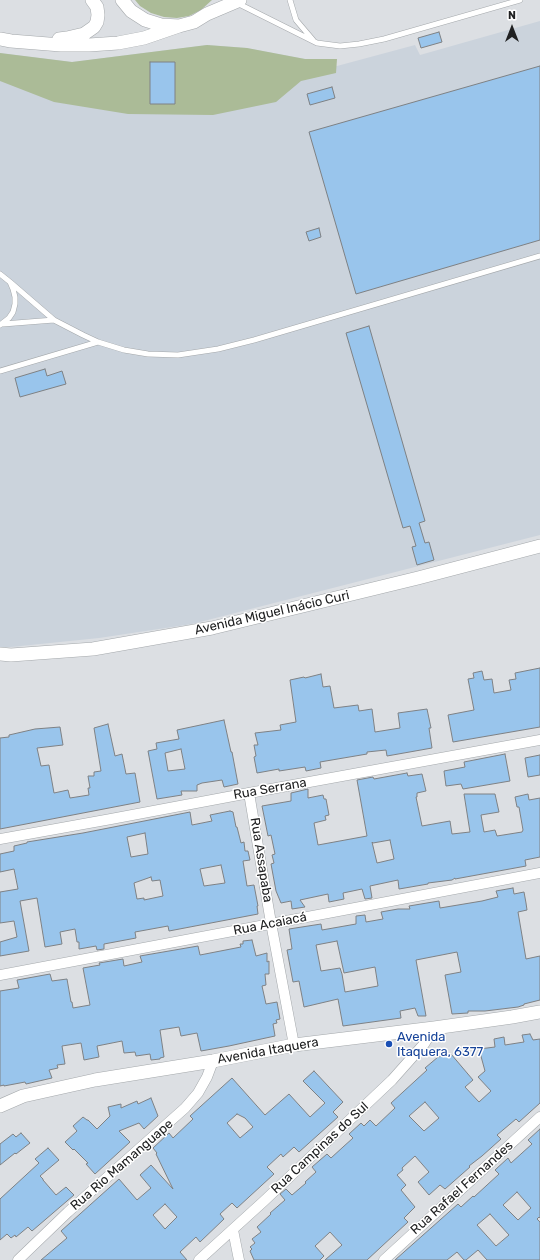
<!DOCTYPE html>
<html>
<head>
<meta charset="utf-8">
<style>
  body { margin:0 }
  #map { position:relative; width:540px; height:1260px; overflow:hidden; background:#dcdfe3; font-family:Rubik,sans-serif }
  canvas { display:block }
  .north { position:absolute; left:492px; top:8px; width:40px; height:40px; -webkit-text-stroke:3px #fff; paint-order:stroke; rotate:0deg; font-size:11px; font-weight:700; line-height:16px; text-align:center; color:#202122 }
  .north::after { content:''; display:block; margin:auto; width:14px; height:18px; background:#202122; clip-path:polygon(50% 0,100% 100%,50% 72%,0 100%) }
</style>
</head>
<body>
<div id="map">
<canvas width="540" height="1260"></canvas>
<div class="north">N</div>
</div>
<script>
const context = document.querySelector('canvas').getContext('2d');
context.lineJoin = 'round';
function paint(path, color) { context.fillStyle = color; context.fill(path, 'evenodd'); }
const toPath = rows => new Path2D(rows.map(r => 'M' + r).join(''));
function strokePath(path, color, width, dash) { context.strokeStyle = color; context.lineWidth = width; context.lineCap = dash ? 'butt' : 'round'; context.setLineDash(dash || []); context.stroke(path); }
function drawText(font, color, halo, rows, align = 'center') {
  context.font = font + ' Rubik,sans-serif'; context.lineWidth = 3; context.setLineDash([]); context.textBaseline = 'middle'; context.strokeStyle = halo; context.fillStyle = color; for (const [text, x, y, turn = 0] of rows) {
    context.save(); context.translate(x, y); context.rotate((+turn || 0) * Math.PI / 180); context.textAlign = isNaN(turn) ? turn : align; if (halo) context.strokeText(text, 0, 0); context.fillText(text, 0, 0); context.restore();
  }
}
const built = toPath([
  [540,21,540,535,192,624,99,638,11,647,0,647,0,53,72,62,207,45,247,48,305,59,337,66,415,45,420,55]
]);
const green = toPath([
  [135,0,212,0,201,10,189,16,177,18,164,17,151,13,140,6],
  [207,45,247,48,305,59,337,59,336,73,301,81,276,102,213,115,128,114,54,102,0,81,0,53,72,62]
]);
const building = toPath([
  [439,32,442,42,421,48,418,38,439,32],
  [150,62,175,62,175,104,150,104,150,62],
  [540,66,540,240,356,294,309,132,540,66],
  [332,87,335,98,310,105,307,94,332,87],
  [319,228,321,237,309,241,306,232,319,228],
  [369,326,425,521,419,523,425,543,429,542,434,560,417,565,412,547,416,546,410,526,403,528,346,333,369,326],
  [45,369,47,376,62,371,66,384,20,397,15,378,45,369],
  [540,668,540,727,453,742,448,715,474,710,468,679,474,678,473,673,482,671,484,680,492,679,494,693,511,690,509,680,516,679,515,673,540,668],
  [321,674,323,687,330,686,334,708,358,705,359,711,372,709,375,732,400,728,398,713,427,709,431,728,429,728,432,748,387,756,386,750,367,752,367,754,320,762,321,768,306,771,305,767,279,771,279,769,257,773,254,757,256,756,254,745,258,745,255,733,281,730,280,725,296,722,290,680,304,677,305,678,321,674],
  [224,720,231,752,232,752,238,784,224,787,222,780,202,783,197,785,197,791,181,791,182,795,157,799,148,751,157,749,156,743,179,739,177,730,224,720],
  [181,749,185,769,168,771,165,753,181,749],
  [108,724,115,756,122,754,126,774,135,773,140,802,0,829,0,738,9,737,9,735,35,729,60,727,63,745,37,748,41,766,49,765,54,793,68,790,70,798,89,795,88,788,90,788,88,776,94,776,94,772,101,771,94,728,108,724],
  [505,754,510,781,463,789,461,784,446,786,444,771,465,767,464,762,505,754],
  [540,755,540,775,528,777,525,758,540,755],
  [407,773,408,776,422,774,426,791,417,793,417,797,416,797,422,826,450,821,452,834,470,832,464,794,495,794,499,812,481,815,484,832,495,830,497,836,522,832,523,830,519,807,517,807,515,797,528,794,529,800,540,798,540,857,525,860,526,866,455,879,455,878,452,880,428,883,428,884,399,889,398,880,370,886,372,898,365,899,362,889,343,893,344,899,329,902,328,894,300,900,305,907,292,909,291,901,281,903,276,891,271,864,274,863,272,855,275,854,271,835,268,836,262,806,291,801,291,793,308,789,308,798,323,795,324,799,326,799,329,815,325,816,326,820,314,823,318,845,367,836,357,780,373,777,374,779,407,773],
  [390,840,394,859,377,863,372,842,373,843,390,840],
  [230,811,233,812,236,827,237,827,241,843,244,842,245,851,248,851,250,860,243,861,247,886,254,885,258,906,257,906,258,914,169,931,168,926,135,932,136,938,104,944,104,949,97,950,96,946,79,949,79,942,77,942,75,929,60,932,62,944,45,947,37,898,20,901,29,951,0,956,0,942,17,937,14,921,0,923,0,892,18,889,14,869,0,872,0,854,14,851,14,846,27,843,27,842,83,833,190,812,192,825,212,821,210,815,230,811],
  [145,833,148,854,131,857,127,837,145,833],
  [221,865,225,883,204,886,200,869,221,865],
  [151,877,152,881,160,880,163,896,144,900,144,898,137,899,134,883,151,877],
  [513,888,514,894,524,892,526,903,527,910,518,912,526,959,540,956,540,1000,524,1004,524,1005,518,1007,485,1011,468,1011,468,1013,452,1014,445,975,461,972,457,952,416,960,426,1016,418,1016,415,1008,400,1011,401,1018,343,1026,338,999,304,1007,299,981,293,982,287,950,292,949,289,929,321,924,322,930,356,924,356,916,365,915,366,922,383,919,381,912,398,909,410,909,409,906,439,901,440,908,482,901,498,897,496,891,513,888],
  [337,941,344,973,375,967,378,986,345,992,342,974,340,968,321,971,316,945,337,941],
  [252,940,256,956,267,953,267,962,269,961,269,974,265,974,266,985,262,986,266,1004,277,1002,280,1019,276,1020,277,1023,273,1024,275,1036,229,1046,201,1051,197,1033,181,1036,179,1027,160,1030,164,1057,160,1058,160,1059,151,1060,150,1054,136,1056,135,1052,124,1053,122,1041,97,1046,99,1057,84,1060,81,1043,62,1046,65,1064,57,1065,58,1068,49,1070,52,1078,26,1084,25,1082,4,1086,4,1085,0,1086,0,991,19,988,17,980,50,974,52,981,67,979,71,1002,72,1002,73,1008,90,1005,83,968,100,965,99,963,123,959,124,966,142,962,140,956,198,946,200,955,241,947,240,944,243,944,243,941,252,940],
  [530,1034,533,1040,540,1039,540,1103,519,1122,516,1119,497,1135,501,1139,482,1156,469,1166,470,1167,445,1189,440,1185,429,1195,418,1182,429,1172,415,1156,402,1168,403,1170,397,1175,406,1185,401,1190,415,1207,404,1218,408,1222,367,1260,325,1260,342,1245,330,1232,315,1246,324,1256,320,1260,254,1260,250,1251,252,1249,250,1247,255,1243,252,1239,261,1232,257,1227,271,1214,270,1213,285,1200,280,1194,286,1189,292,1195,306,1183,305,1182,316,1172,312,1167,327,1154,331,1158,343,1147,353,1138,349,1134,361,1123,364,1126,370,1120,376,1126,395,1108,391,1103,427,1070,425,1068,438,1057,451,1054,473,1080,465,1087,479,1102,491,1091,478,1077,485,1071,479,1049,495,1047,494,1039,504,1037,505,1045,524,1042,522,1035,530,1034],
  [425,1102,439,1118,424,1131,409,1116,425,1102],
  [314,1071,343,1102,333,1112,338,1117,299,1152,294,1147,283,1157,281,1154,267,1167,274,1174,237,1208,232,1203,220,1214,224,1219,200,1242,196,1237,180,1252,187,1260,41,1260,67,1238,61,1231,119,1179,137,1200,151,1188,140,1175,151,1165,173,1189,156,1154,157,1153,153,1148,169,1133,173,1138,193,1119,190,1116,232,1078,265,1115,289,1094,310,1117,325,1103,303,1081,314,1071],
  [237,1114,245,1118,253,1127,240,1138,227,1123,237,1114],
  [165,1204,177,1217,165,1229,153,1215,165,1204],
  [151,1098,158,1116,144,1129,139,1123,119,1131,130,1142,95,1174,86,1164,88,1163,74,1149,73,1150,65,1142,77,1131,73,1126,83,1117,87,1120,88,1120,97,1129,110,1116,108,1107,121,1104,121,1108,137,1101,138,1104,151,1098],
  [540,1129,540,1218,539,1217,537,1219,540,1222,540,1260,487,1260,478,1250,466,1260,464,1260,457,1252,447,1260,395,1260,458,1204,461,1207,473,1196,474,1197,499,1174,495,1170,508,1158,511,1163,532,1144,528,1140,540,1129],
  [517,1192,531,1208,518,1220,503,1205,517,1192],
  [490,1214,509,1235,496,1246,477,1225,490,1214],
  [21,1133,30,1143,16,1154,15,1153,0,1165,0,1144,13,1134,16,1137,21,1133],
  [48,1148,59,1160,40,1176,43,1179,43,1180,56,1195,66,1187,74,1195,32,1231,28,1227,16,1237,15,1235,11,1238,7,1234,0,1240,0,1199,39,1163,35,1159,48,1148]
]);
const service = toPath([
  [290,0,296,20,313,40],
  [237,3,317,43,340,46,359,44,384,39,520,0],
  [0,274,10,282,13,289,15,297,15,304,13,312,9,318,0,325],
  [10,282,54,320,83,335,98,342,124,350,148,354,178,355,218,349,254,340,540,256],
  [3,324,54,320],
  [0,371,98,342]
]);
const minor = toPath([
  [249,793,271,923,294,1045],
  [0,839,111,819,249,793,540,740],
  [0,975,540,873],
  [233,1230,239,1260],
  [18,1260,68,1212,185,1108,198,1093,207,1077,213,1061],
  [199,1260,264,1201,392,1080,424,1044,434,1028],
  [384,1260,540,1117]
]);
const tertiary = toPath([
  [122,0,131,11,145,20,161,25,179,26,194,22,207,14,240,0],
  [0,39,11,41,61,45,89,45,118,43,144,38,179,26],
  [59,39,67,38,84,34,94,27,97,22,98,15,97,7,92,0],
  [0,654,11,655,93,649,212,628,418,578,540,546],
  [0,1106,23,1096,95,1080,213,1061,294,1045,434,1028,512,1017,540,1012]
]);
const markers = [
  [389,1044,4,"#1a4fb4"]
];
const streetNames = [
  ["Avenida Miguel Inácio Curi",272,613,-13],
  ["Rua Serrana",270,789,-10],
  ["Rua Assapaba",261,860,81],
  ["Rua Acaiacá",270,924,-11],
  ["Avenida Itaquera",268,1051,-10],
  ["Rua Campinas do Sul",320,1148,-43],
  ["Rua Rio Mamanguape",122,1165,-41],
  ["Rua Rafael Fernandes",462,1188,-42]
];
const transitNames = [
  ["Avenida",397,1037],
  ["Itaquera, 6377",397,1052]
];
paint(built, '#cbd3dc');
paint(green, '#abbb97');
paint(building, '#99c5ec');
strokePath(building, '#7e8184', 1);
strokePath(service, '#a4a8ab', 6);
strokePath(minor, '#a4a8ab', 11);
strokePath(tertiary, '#a4a8ab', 14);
strokePath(service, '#fff', 5);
strokePath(minor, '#fff', 10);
strokePath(tertiary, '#fff', 13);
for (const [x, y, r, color] of markers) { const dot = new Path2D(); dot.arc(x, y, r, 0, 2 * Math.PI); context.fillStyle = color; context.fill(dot); strokePath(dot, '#fff', 1.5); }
drawText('13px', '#202122', '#fff', streetNames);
drawText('13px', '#164399', '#fff', transitNames, 'left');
</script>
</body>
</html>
